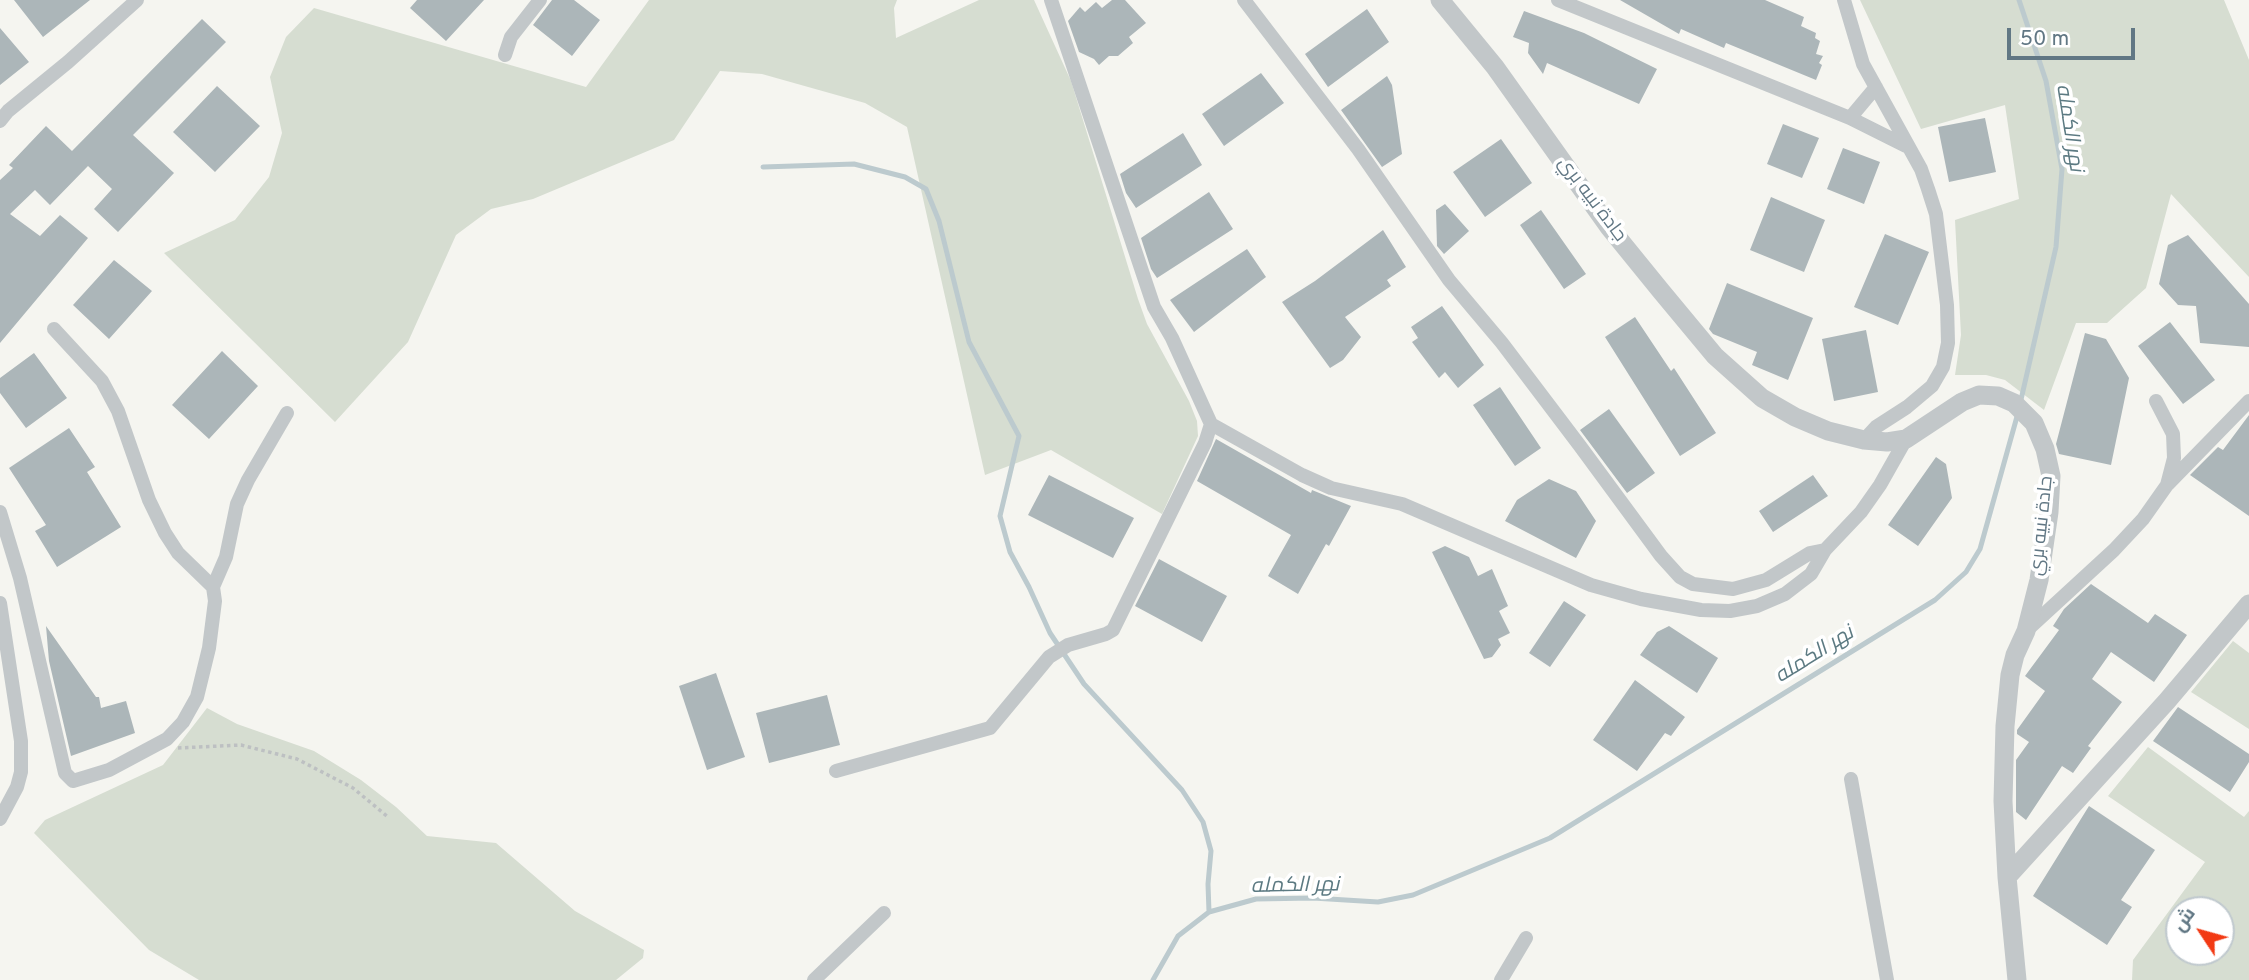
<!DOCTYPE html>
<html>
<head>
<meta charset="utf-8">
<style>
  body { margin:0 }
  #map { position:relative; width:2249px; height:980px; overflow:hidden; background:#f5f5f0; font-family:Overpass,Cairo,sans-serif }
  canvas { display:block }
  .north { position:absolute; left:2165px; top:896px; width:70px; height:70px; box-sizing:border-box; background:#fff; border:2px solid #c0c9ce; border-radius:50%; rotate:306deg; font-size:19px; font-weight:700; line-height:28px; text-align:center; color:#617784 }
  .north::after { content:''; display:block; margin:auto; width:24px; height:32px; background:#f23a14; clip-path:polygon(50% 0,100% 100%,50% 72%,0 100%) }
  .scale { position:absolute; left:2007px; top:28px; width:128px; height:32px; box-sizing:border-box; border:4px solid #617784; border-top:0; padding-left:9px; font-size:21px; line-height:24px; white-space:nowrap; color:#617784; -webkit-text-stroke:5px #fff; paint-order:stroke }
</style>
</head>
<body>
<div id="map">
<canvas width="2249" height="980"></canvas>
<div class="north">ش</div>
<div class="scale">50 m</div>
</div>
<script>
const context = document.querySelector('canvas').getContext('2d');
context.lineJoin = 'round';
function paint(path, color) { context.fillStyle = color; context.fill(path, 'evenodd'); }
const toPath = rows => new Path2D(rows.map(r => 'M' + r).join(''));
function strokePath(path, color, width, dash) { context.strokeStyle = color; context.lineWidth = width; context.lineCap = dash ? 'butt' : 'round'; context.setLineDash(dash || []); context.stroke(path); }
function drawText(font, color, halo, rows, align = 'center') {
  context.font = font + ' Overpass,Cairo,sans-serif'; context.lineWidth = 7; context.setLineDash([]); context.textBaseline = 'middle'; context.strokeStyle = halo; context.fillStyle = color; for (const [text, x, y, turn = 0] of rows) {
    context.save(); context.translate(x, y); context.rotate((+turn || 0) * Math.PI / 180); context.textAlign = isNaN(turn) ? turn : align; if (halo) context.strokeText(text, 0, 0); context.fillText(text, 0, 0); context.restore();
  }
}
const green = toPath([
  [649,0,897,0,894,8,896,38,979,0,1034,0,1071,81,1138,299,1147,324,1189,401,1197,421,1198,436,1162,514,1051,450,985,475,907,127,865,103,762,74,720,71,674,140,533,199,491,209,456,235,408,342,335,422,164,253,235,220,269,177,282,133,270,77,286,37,314,8,586,87],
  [1860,0,2224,0,2249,60,2249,277,2171,194,2146,288,2107,323,2076,323,2044,410,2005,380,1986,375,1955,375,1961,335,1955,220,2019,199,2005,105,1921,129],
  [2233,641,2249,653,2249,729,2191,692],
  [207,708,237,724,314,751,361,780,396,807,427,836,496,843,575,911,644,950,643,958,616,980,199,980,149,950,34,833,45,820,163,765],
  [2148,747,2244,817,2249,811,2249,980,2132,980,2133,960,2205,862,2108,796],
  [2179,910,2221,910,2221,952,2179,952]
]);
const stream = toPath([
  [2019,0,2046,81,2062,169,2056,247,2020,404],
  [763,167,854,164,905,177,926,189,939,221,969,342,1019,436,1000,516,1010,552,1029,587,1050,633,1084,684,1182,790,1203,822,1211,851,1208,884,1209,912],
  [1153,980,1178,936,1209,912,1256,899,1313,898,1378,902,1413,895,1550,838,1935,600,1966,572,1980,549,2018,413]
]);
const building = toPath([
  [14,0,90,0,43,37],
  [417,0,484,0,446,41,410,8],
  [552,0,574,0,600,20,572,56,533,25],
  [1112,0,1125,0,1146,23,1129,37,1133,43,1118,56,1109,56,1099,65,1094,59,1079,52,1068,21,1080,7,1085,12,1096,2,1102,8],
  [1620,0,1765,0,1804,17,1801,26,1816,33,1815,38,1820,41,1816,54,1823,56,1819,63,1822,65,1816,80,1726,43,1724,48,1681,29,1679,34],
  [1367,9,1389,42,1328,87,1305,54],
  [1524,11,1584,33,1657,69,1639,104,1547,63,1543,74,1528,53,1529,43,1513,37],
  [202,19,226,42,133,135,174,173,118,232,94,209,112,189,88,166,50,205,35,190,10,214,40,236,60,215,88,238,0,343,0,180,13,168,9,165,46,126,72,151],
  [0,28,29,62,0,85],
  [1261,73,1284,103,1224,146,1202,114],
  [1387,76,1392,85,1402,154,1382,167,1341,110],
  [217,86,260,126,215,172,173,132],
  [1985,118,1996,172,1949,182,1938,127],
  [1783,124,1819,138,1802,178,1767,164],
  [1183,133,1202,165,1136,208,1126,193,1120,174],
  [1501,139,1532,183,1485,217,1453,172],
  [1843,148,1880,162,1864,204,1827,189],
  [1209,192,1233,229,1157,278,1151,269,1141,238],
  [1771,197,1825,220,1804,272,1750,250],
  [1445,204,1469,231,1444,254,1437,246,1436,210],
  [1541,210,1586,274,1564,289,1520,225],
  [1383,230,1406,267,1387,280,1391,286,1345,317,1361,337,1343,360,1330,368,1282,302,1315,281],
  [1885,234,1929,252,1898,325,1854,307],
  [2188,235,2249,304,2249,347,2200,343,2196,306,2178,305,2159,284,2168,245],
  [1247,249,1266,277,1194,332,1170,300],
  [114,260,152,291,109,339,73,305],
  [1727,283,1813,318,1788,380,1752,365,1757,352,1713,334,1709,329],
  [1442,306,1484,365,1458,388,1445,372,1439,378,1412,342,1418,338,1411,327],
  [1635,317,1671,371,1674,368,1716,433,1680,456,1605,337],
  [2170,322,2215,380,2183,404,2138,346],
  [1866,330,1878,392,1834,401,1822,339],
  [2085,333,2106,339,2129,378,2111,465,2059,454,2056,444],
  [222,351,258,386,209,439,172,405],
  [34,353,67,398,26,428,0,393,0,378],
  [1500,387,1541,448,1515,466,1473,405],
  [1609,409,1655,473,1627,493,1580,430],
  [2249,415,2249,516,2190,475,2218,447,2223,450],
  [69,428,95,467,87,472,121,527,57,567,35,531,46,525,9,468],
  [1216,439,1311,493,1312,490,1351,506,1329,546,1326,544,1298,594,1268,576,1291,535,1197,481],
  [1936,457,1946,464,1952,498,1918,546,1888,525],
  [1049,475,1134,518,1113,558,1028,515],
  [1813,475,1828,496,1773,532,1759,511],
  [1549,479,1576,491,1596,521,1576,558,1505,521,1517,500],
  [1445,546,1469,557,1478,576,1492,569,1508,606,1499,611,1510,633,1498,639,1501,645,1492,657,1484,659,1432,552],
  [1159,559,1227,596,1202,642,1135,606],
  [2091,584,2148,623,2155,614,2187,635,2154,682,2111,652,2092,679,2122,702,2088,746,2091,748,2073,773,2062,766,2026,820,2016,812,2016,760,2029,742,2017,734,2017,730,2045,691,2025,676,2059,630,2053,626,2064,609],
  [1564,601,1586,615,1550,667,1529,653],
  [46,626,96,697,99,697,101,708,126,701,135,733,71,756,49,661],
  [1669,626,1718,658,1697,693,1640,655,1657,632],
  [716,673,745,757,707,770,679,686],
  [1635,680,1685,717,1671,736,1665,733,1637,771,1593,740],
  [827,695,840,745,769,763,756,713],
  [2178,707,2249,754,2249,762,2230,792,2153,741],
  [2089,806,2155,850,2121,900,2132,907,2107,945,2033,896]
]);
const path = toPath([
  [178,748,241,745,297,759,353,788,388,817]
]);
const minor = toPath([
  [1244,0,1358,149,1449,280,1502,343,1580,446,1661,556,1680,577,1693,584,1733,589,1766,580,1810,553,1825,550],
  [1558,0,1850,118,1906,146],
  [1844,0,1863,64,1921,169,1928,189,1936,214,1947,305,1948,343,1943,367,1932,386,1907,407,1876,427,1864,440],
  [505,55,511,37,540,0],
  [1850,118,1876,87],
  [0,121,8,111,68,62,137,0],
  [1211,424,1302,475,1331,488,1402,504,1591,585,1641,599,1701,610,1730,611,1757,606,1785,594,1811,574,1825,550,1861,512,1880,485,1906,439],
  [2168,484,2249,401],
  [0,512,20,578,65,773,73,781,109,770,167,739,183,722,197,697,209,648,215,601,213,587,178,553,165,533,149,500,118,411,102,381,54,329],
  [213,587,226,557,237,504,248,480,287,413],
  [0,603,21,741,21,772,17,787,0,819],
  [2027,630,2114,550,2143,519,2167,485,2174,458,2173,434,2156,401],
  [836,771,990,728,1049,657,1068,645,1106,634,1113,630,1205,443,1211,424,1172,338,1154,307,1051,0],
  [1851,779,1887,980],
  [814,980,884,913],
  [1501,980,1526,938]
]);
const tertiary = toPath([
  [1440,0,1495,67,1609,227,1661,291,1715,356,1762,398,1795,417,1828,431,1864,440,1887,442,1906,439,1962,402,1979,395,1998,396,2014,403,2034,423,2045,449,2051,476,2049,512,2039,580,2026,631,2015,655,2010,675,2005,726,2003,801,2007,877,2017,980],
  [2007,877,2167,701,2249,604]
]);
const streetNames = [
  ["جادة نبيه بري",1591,200,53],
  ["جادة نبيه بري",2043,526,-84]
];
const waterNames = [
  ["نهر الكمله",2068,128,81],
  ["نهر الكمله",1815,656,-32],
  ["نهر الكمله",1295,887,-1]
];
paint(green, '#d6ddd1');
strokePath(stream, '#bccace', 5);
paint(building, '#acb6b9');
strokePath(path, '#bdc0c2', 3.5, [3.5, 3.5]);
strokePath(minor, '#c2c7c9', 14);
strokePath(tertiary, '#c2c7c9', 19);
drawText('19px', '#617784', '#fff', streetNames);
drawText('italic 21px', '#5c7a82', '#fff', waterNames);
</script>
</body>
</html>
